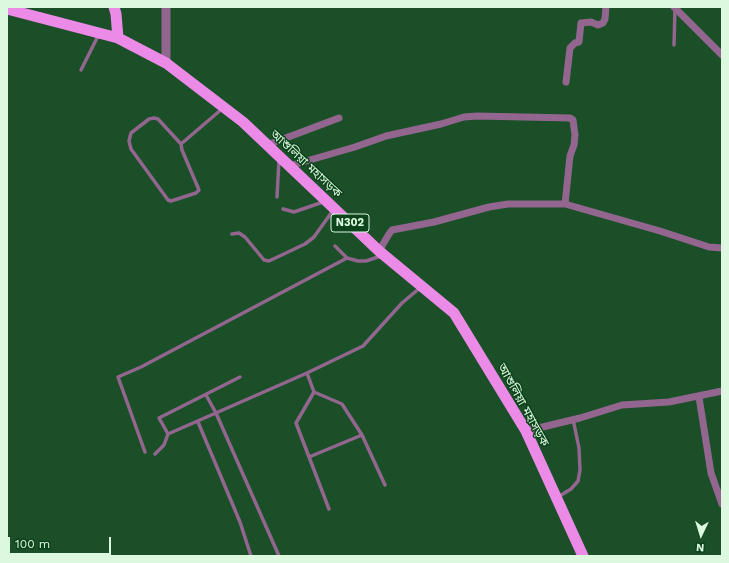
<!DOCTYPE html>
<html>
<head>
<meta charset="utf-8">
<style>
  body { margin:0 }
  #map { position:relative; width:729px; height:563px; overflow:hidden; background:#1a4f27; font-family:"Work Sans",sans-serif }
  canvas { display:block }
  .frame { position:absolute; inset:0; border:8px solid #dcf8df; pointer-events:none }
  .north { position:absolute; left:681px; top:515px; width:40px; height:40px; -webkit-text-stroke:3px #0d441c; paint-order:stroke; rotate:184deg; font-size:11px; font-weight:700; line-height:16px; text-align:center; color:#dcf8df }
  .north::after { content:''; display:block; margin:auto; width:14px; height:18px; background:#dcf8df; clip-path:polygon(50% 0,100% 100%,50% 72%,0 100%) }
  .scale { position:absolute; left:8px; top:537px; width:103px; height:18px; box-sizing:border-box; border:2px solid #dcf8df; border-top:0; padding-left:5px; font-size:12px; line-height:14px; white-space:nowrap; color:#dcf8df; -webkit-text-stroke:3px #0d441c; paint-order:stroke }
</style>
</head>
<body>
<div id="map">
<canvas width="729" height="563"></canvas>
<div class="frame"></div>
<div class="north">N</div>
<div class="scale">100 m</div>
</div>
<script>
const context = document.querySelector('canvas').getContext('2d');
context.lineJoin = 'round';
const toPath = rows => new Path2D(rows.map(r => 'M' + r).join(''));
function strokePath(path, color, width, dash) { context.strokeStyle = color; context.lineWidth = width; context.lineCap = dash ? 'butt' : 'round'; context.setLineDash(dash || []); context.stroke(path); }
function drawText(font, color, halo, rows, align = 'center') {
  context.font = font + ' "Work Sans","Noto Sans Bengali",sans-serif'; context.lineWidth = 3; context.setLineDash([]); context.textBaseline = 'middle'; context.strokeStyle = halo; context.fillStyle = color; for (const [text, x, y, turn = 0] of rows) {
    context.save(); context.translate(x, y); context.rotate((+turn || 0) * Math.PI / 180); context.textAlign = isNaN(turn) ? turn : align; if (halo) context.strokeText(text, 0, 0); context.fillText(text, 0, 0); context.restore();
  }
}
const service = toPath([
  [674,45,675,8],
  [81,70,99,34],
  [181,144,158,119,154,118,149,119,131,133,129,141,131,149,168,200,171,201,196,193,199,190,182,150,181,144,223,108],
  [277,197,279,160],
  [283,209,294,212,323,202],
  [232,234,239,233,245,237,264,260,269,261,305,244,314,237,334,209],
  [335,246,347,258,358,261,366,261,381,256],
  [307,373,314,392,342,404,362,435,309,457],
  [314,392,296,423,329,509],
  [206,395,216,413,279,556],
  [198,422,240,522,251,556],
  [168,434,159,418,240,377],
  [362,435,385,485],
  [145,452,118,377,141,367,347,258],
  [155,454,164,445,168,434,307,373,363,346,402,303,421,287],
  [558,497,571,489,578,481,580,470,579,448,573,419]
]);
const minor = toPath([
  [674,7,722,55],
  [566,82,570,48,575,43,579,42,581,23,591,22,598,25,603,23,605,19,606,7],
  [267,145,339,118],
  [289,166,355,147,386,136,441,124,464,117,477,116,570,118,573,120,575,135,574,145,570,156,565,204],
  [379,251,389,234,392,230,434,222,489,207,508,204,565,204,660,231,709,247,722,248],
  [699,397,711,473,722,504],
  [526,431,580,418,622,405,669,402,722,391]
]);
const tertiary = toPath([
  [166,7,166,63]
]);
const trunk = toPath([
  [114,7,116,14,118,38],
  [7,9,118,38,166,63,243,122,379,251,454,313,526,431,583,556]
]);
const shields = [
  [350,223,38]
];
const shieldNames = [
  ["N302",350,223]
];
const streetNames = [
  ["আশুলিয়া মহাসড়ক",306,164,43],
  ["আশুলিয়া মহাসড়ক",523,405,61]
];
strokePath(service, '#92668f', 3.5);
strokePath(minor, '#92668f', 7);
strokePath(tertiary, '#92668f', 9);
strokePath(trunk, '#ec8ae8', 11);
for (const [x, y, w] of shields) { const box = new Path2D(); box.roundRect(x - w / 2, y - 9, w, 18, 3); context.fillStyle = '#0d441c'; context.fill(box); strokePath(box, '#dcf8df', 1); }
drawText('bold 11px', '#dcf8df', null, shieldNames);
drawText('12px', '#dcf8df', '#0d441c', streetNames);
</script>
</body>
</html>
